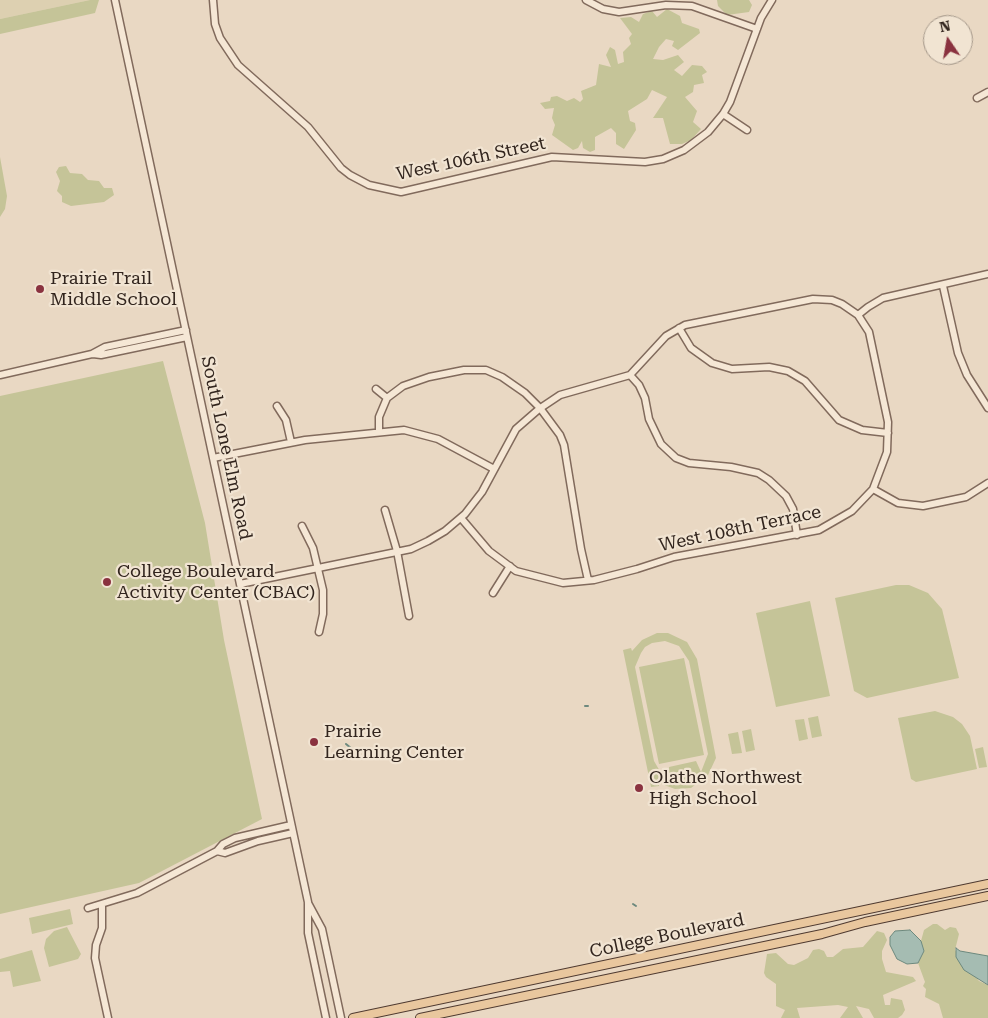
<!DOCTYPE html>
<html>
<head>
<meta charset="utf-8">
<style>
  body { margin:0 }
  #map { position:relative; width:988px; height:1018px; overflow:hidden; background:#e9d8c3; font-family:"Roboto Serif",serif }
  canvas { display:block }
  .north { position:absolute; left:923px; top:15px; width:50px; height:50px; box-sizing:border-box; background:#f1e4d2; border:1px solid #a5988a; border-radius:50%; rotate:348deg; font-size:14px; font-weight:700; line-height:20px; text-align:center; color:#32251e }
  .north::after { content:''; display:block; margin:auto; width:18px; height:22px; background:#8a323f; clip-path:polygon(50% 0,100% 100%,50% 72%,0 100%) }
</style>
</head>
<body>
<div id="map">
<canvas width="988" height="1018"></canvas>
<div class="north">N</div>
</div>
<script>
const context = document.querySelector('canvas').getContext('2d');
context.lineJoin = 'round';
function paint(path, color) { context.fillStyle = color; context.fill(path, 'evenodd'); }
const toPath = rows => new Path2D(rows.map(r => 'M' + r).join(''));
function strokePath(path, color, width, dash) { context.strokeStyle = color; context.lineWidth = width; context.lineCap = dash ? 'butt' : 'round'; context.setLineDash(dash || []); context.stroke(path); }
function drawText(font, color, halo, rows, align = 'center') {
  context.font = font + ' "Roboto Serif",serif'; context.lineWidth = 4.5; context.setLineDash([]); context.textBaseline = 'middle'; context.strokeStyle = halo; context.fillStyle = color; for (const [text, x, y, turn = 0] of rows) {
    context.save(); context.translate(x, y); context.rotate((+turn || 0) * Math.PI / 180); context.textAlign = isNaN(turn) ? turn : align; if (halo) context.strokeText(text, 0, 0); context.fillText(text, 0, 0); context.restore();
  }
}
const farmland = toPath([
  [0,0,90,0,0,19]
]);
const green = toPath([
  [90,0,99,0,95,13,0,34,0,19],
  [717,0,749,0,752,5,749,12,727,15,718,6],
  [667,9,680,16,682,23,699,29,700,33,678,50,672,46,674,41,666,39,659,47,653,59,663,60,678,55,684,62,674,70,682,76,692,65,702,66,707,72,702,75,704,83,694,85,693,92,685,97,697,111,693,122,701,129,691,140,682,144,670,144,663,118,653,118,667,97,652,90,647,99,628,111,630,121,635,123,636,130,624,149,616,144,616,133,611,128,595,137,595,150,590,152,583,148,582,141,578,148,573,150,552,135,555,125,552,118,554,108,545,109,540,103,550,101,551,97,557,96,567,101,574,98,580,102,583,99,581,91,596,85,599,64,611,67,606,55,610,47,615,50,618,64,624,62,623,52,631,44,629,38,632,34,620,18,631,17,639,22,643,14,652,11,657,17],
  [0,157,7,196,5,209,0,217],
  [66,166,70,173,82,174,88,180,99,181,104,188,112,188,114,195,104,202,71,206,62,202,62,196,57,191,60,181,56,172,59,167],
  [163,361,205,523,224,640,262,819,139,883,0,914,0,396],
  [896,585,909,585,928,593,942,609,959,678,867,698,854,691,835,598],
  [810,601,830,696,776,707,756,613],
  [657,633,668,633,687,642,697,659,716,758,708,775,691,788,675,789,659,783,659,786,651,787,623,650,631,648,632,651,642,640],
  [665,641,679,646,689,661,708,754,701,772,696,761,669,767,669,778,661,773,654,761,635,667,641,653,645,647,652,643],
  [684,658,704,755,659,764,639,667],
  [935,711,953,717,962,724,970,736,977,769,916,782,911,779,898,718],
  [818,716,822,736,812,738,808,718],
  [804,719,808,739,799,741,795,720],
  [751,729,755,750,746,752,742,731],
  [738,732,742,753,732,754,728,734],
  [983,747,987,767,979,768,975,749],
  [70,909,73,924,32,934,29,918],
  [933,924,937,924,945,930,950,927,956,928,959,934,955,950,979,981,988,985,988,1018,943,1018,939,1004,925,997,926,989,923,986,925,982,918,963,924,951,921,941,924,930],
  [67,927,81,954,78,959,49,967,44,948,46,939,54,931],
  [877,931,884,933,887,940,882,951,882,959,886,972,913,977,916,981,883,995,885,1005,890,1005,891,998,902,1000,905,1010,902,1015,898,1018,874,1018,869,1009,856,1006,863,1018,840,1018,848,1007,838,1005,797,1008,800,1018,781,1018,785,1010,776,1006,776,984,766,977,764,973,767,954,776,953,788,964,794,965,808,958,813,950,819,949,824,951,827,957,833,957,843,949,863,947],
  [32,950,41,981,13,987,10,971,0,972,0,959]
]);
const water = toPath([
  [910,930,921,941,924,951,918,963,907,964,897,959,890,945,890,937,895,931,910,930],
  [956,948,960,951,988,956,988,985,964,970,956,957,956,948]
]);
const stream = toPath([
  [585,706,588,706],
  [368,735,370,732],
  [346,744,357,753],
  [633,904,636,906]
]);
const minor = toPath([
  [115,0,308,902,308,933,326,1018],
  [213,0,215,24,220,38,238,65,308,127,341,168,350,175,369,185,401,192,552,157,645,162,663,159,684,150,708,132,723,114,730,102,761,18,772,0],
  [586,0,603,9,619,12,666,5,692,6,757,29],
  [977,98,988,92],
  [723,114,747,130],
  [943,286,958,353,967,375,988,408],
  [858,315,868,307,883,298,988,274],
  [679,328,691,348,712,363,732,369,769,367,788,371,805,381,839,420,862,430,888,433],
  [93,354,101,355,187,337],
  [0,375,92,354,105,347,186,330],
  [630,375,639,385,645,398,649,419,661,444,676,458,689,463,731,467,758,473,769,480,786,496,793,509,797,535],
  [376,389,387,398],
  [277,406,286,420,291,442],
  [379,431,379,417,387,398,403,386,429,377,464,370,486,370,502,377,525,393,540,408,560,435,564,445,581,549,588,580],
  [213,458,305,440,404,430,438,439,494,469],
  [385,510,397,551,409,616],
  [461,518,489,551,516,571,563,583,594,580,637,569,674,557,819,530,852,511,873,489,898,503,923,506,966,497,988,483],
  [302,526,313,548,323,590,323,614,319,632],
  [240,584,411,549,428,541,445,531,465,514,482,492,516,429,539,409,560,395,630,375,666,336,685,325,813,299,832,300,842,304,858,315,869,332,888,422,887,452,873,489],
  [493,593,510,566],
  [217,851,225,853,258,841,293,833],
  [308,903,322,929,341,1018],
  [102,906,102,928,96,945,95,958,108,1018],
  [88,908,137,893,217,851,223,844,235,838,291,825]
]);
const major = toPath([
  [353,1018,988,884],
  [420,1018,822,934,865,922,988,896]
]);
const markers = [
  [40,289,5,"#8a323f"],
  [107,582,5,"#8a323f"],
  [314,742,5,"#8a323f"],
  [639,788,5,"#8a323f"]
];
const streetNames = [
  ["West 106th Street",471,159,-12],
  ["South Lone Elm Road",226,448,78],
  ["West 108th Terrace",740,529,-12],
  ["College Boulevard",667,936,-12]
];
const poiNames = [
  ["Prairie Trail",50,279],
  ["Middle School",50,300],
  ["College Boulevard",117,572],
  ["Activity Center (CBAC)",117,593],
  ["Prairie",324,732],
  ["Learning Center",324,753],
  ["Olathe Northwest",649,778],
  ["High School",649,799]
];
paint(farmland, '#ddd0b1');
paint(green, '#c5c498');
paint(water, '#a5bcb2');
strokePath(water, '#6d897e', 1);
strokePath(stream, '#6d897e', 2);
strokePath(minor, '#816a5c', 9);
strokePath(major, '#4f3a30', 10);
strokePath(minor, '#f5e7d5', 6);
strokePath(major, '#e9c79e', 8);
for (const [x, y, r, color] of markers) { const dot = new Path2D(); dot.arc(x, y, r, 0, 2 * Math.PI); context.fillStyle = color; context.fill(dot); strokePath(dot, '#f1e4d2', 2); }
drawText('18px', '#32251e', '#f1e4d2', streetNames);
drawText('18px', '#32251e', '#f1e4d2', poiNames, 'left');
</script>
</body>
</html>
